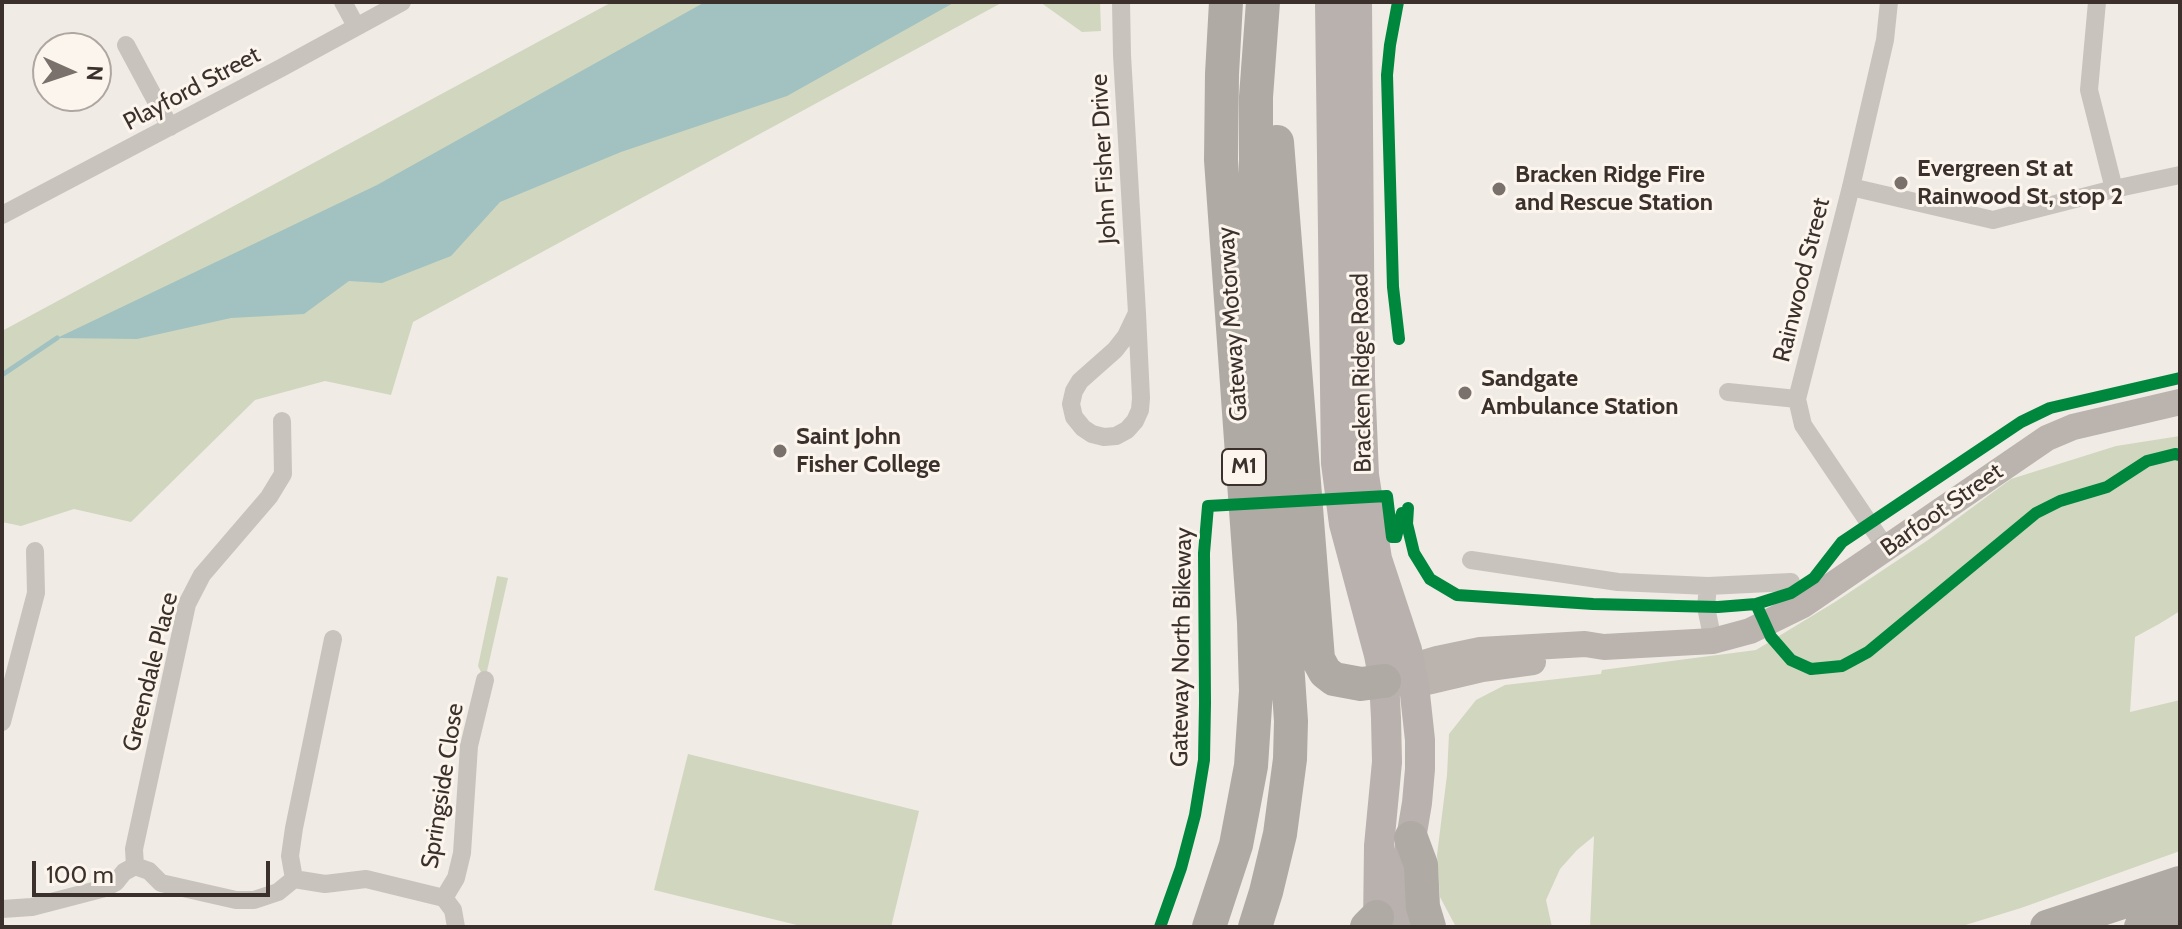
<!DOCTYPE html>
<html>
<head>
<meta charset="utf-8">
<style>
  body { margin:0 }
  #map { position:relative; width:2182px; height:929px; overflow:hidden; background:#f0ebe5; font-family:Cabin,sans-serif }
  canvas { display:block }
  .frame { position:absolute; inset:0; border:4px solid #3b302b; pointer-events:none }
  .north { position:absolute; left:32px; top:32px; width:80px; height:80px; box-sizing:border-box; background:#fbf5ee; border:2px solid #aea6a0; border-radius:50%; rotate:93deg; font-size:22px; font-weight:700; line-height:32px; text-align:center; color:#3b302b }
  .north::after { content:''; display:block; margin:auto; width:28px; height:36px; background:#7a716c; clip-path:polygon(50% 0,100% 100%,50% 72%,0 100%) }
  .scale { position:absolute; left:32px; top:861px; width:238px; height:36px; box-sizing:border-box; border:4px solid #3b302b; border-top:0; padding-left:10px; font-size:24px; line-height:28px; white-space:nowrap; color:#3b302b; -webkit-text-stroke:6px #fbf5ee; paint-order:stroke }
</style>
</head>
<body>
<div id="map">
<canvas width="2182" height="929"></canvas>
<div class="frame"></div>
<div class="north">N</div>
<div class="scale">100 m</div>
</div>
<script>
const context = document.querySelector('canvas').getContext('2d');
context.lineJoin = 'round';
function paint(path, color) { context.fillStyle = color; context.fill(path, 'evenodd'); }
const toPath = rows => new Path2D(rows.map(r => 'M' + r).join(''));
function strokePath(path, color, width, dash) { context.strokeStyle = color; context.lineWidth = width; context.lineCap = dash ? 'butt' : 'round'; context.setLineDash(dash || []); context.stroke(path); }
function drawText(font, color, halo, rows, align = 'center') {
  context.font = font + ' Cabin,sans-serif'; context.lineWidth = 6; context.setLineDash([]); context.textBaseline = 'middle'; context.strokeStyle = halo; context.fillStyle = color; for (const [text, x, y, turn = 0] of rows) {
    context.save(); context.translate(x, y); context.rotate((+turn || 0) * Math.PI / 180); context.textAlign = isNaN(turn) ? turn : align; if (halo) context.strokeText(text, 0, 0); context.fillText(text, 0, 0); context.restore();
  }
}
const green = toPath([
  [612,2,1003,2,413,322,391,395,325,381,255,400,131,522,74,509,21,526,2,522,2,331],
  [1040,2,1100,2,1101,31,1082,32],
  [2180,436,2180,611,2159,624,2135,637,2130,712,2180,700,2180,851,2021,908,1959,927,1590,927,1594,836,1577,850,1560,869,1546,900,1552,927,1456,927,1440,897,1437,855,1447,775,1449,734,1476,700,1505,685,1601,674,1602,670,1756,650,1835,602,1928,540,2011,479,2116,446],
  [497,576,508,578,485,680,478,666],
  [688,754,919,811,891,927,805,927,654,890]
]);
const water = toPath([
  [705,2,955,2,787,96,621,152,500,202,451,256,382,283,349,281,304,314,231,318,137,339,57,338,377,185]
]);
const stream = toPath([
  [2,375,57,338]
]);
const street = toPath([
  [343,2,356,26],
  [1121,2,1122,55,1137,313,1141,398,1140,410,1135,421,1127,430,1116,436,1104,437,1092,434,1083,428,1074,417,1071,404,1074,391,1080,381,1115,350,1126,336,1137,313],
  [2097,2,2089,90,2114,189],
  [126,45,170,127],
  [1851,187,1993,220,2114,189,2180,175],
  [2,215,281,68,402,2],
  [1728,392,1797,399],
  [1886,548,1803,425,1797,399,1851,187,1885,40,1889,2],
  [1471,560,1618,582,1708,586,1791,582],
  [1708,586,1706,607,1713,641],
  [2,722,36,593,35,551],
  [135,866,134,849,187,604,202,575,269,497,283,474,282,421],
  [294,879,290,856,294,828,333,639],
  [444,898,456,878,462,853,469,746,485,680],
  [2,909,32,907,105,888,116,882,124,872,135,866,149,871,161,883,236,900,254,900,278,892,294,879,325,884,366,879,444,898,453,910,456,927]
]);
const secondary = toPath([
  [1394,675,1410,667,1437,659,1480,650,1585,644,1604,647,1713,641,1750,631,1803,605,2047,438,2073,427,2180,402],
  [1395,682,1414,685,1482,669,1533,662]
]);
const primary = toPath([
  [1330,2,1336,463,1344,524,1379,655,1384,681,1386,718,1387,762,1379,846,1378,927],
  [1357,2,1360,379,1364,475,1377,559,1407,650,1414,685,1420,740,1420,769,1417,803,1396,927]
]);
const highway = toPath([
  [1277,142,1318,659,1325,672,1334,679,1361,684,1384,681],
  [1411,838,1421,865,1423,907,1429,927],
  [1209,927,1236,845,1251,766,1256,691,1254,622,1221,160,1222,74,1226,2],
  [1255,927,1266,892,1280,834,1290,759,1291,721,1256,206,1256,97,1263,2],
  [1367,927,1377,917],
  [2047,927,2180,883],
  [2141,927,2180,914]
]);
const cycleway = toPath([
  [1398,2,1390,45,1387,75,1393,287,1399,339],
  [1408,508,1407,524,1414,553,1430,579,1457,595,1593,604,1718,607,1756,604,1791,593,1814,578,1842,542,2021,422,2050,408,2180,378],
  [1756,604,1771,637,1791,660,1811,669,1842,666,1868,652,2036,513,2060,501,2107,487,2147,461,2175,454,2180,455],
  [1160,927,1181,868,1195,815,1204,760,1205,703,1204,553,1208,506,1387,496,1392,537,1396,537,1402,513]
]);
const markers = [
  [1901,183,8,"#7a716c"],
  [1499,189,8,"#7a716c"],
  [1465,393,8,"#7a716c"],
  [780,451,8,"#7a716c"]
];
const shields = [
  [1244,467,44]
];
const shieldNames = [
  ["M1",1244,467]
];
const streetNames = [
  ["Playford Street",192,89,-28],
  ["John Fisher Drive",1104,159,-93],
  ["Rainwood Street",1802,280,-76],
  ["Gateway Motorway",1233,324,-94],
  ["Bracken Ridge Road",1362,373,-91],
  ["Barfoot Street",1942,510,-35],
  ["Gateway North Bikeway",1182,647,-89],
  ["Greendale Place",151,672,-76],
  ["Springside Close",443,786,-81]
];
const poiNames = [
  ["Evergreen St at",1917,169],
  ["Rainwood St, stop 2",1917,197],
  ["Bracken Ridge Fire",1515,175],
  ["and Rescue Station",1515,203],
  ["Sandgate",1481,379],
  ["Ambulance Station",1481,407],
  ["Saint John",796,437],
  ["Fisher College",796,465]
];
paint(green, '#d1d6bf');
paint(water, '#a1c2c1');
strokePath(stream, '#a1c2c1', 5);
strokePath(street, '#c9c3be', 18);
strokePath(secondary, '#bab3ae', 26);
strokePath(primary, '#b8b1ad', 30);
strokePath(highway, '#afaaa4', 34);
strokePath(cycleway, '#00873e', 12);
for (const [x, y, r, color] of markers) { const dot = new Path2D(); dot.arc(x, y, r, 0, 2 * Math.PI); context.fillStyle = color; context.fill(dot); strokePath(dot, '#fbf5ee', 3); }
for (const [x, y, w] of shields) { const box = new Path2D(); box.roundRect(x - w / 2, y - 18, w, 36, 6); context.fillStyle = '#fbf5ee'; context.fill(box); strokePath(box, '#3b302b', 2); }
drawText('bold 22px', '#3b302b', null, shieldNames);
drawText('24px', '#3b302b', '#fbf5ee', streetNames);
drawText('bold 24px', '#3b302b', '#fbf5ee', poiNames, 'left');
</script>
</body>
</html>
